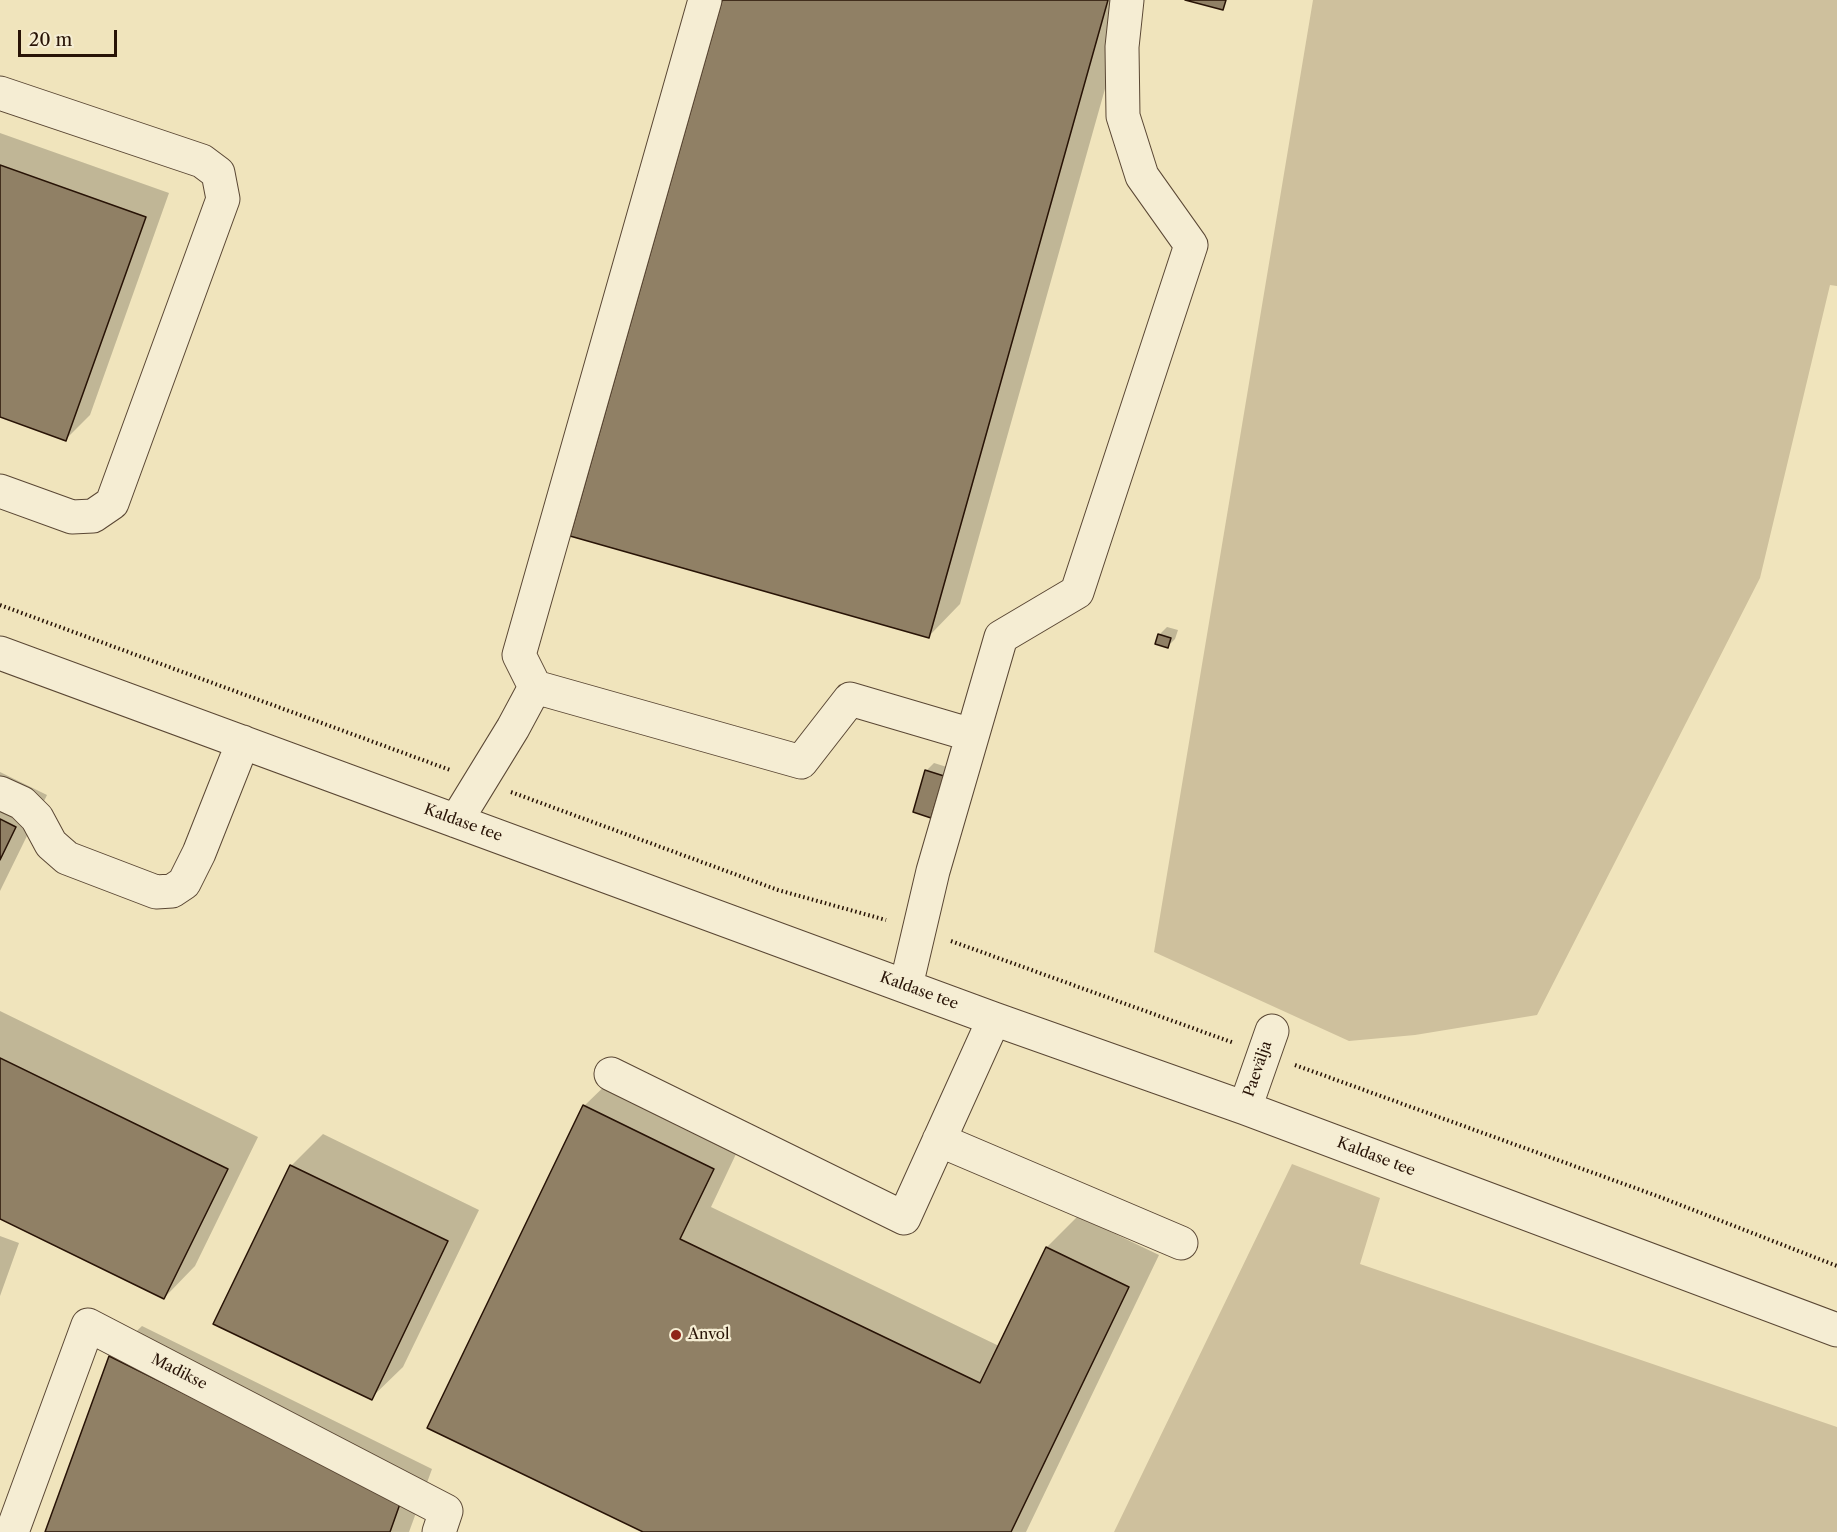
<!DOCTYPE html>
<html>
<head>
<meta charset="utf-8">
<style>
  body { margin:0 }
  #map { position:relative; width:1837px; height:1532px; overflow:hidden; background:#f0e4bc; font-family:"Libre Caslon Text",serif }
  canvas { display:block }
  .scale { position:absolute; left:18px; top:30px; width:99px; height:27px; box-sizing:border-box; border:3px solid #281306; border-top:0; padding-left:8px; font-size:18px; line-height:21px; white-space:nowrap; color:#281306; -webkit-text-stroke:4px #f5edd3; paint-order:stroke }
</style>
</head>
<body>
<div id="map">
<canvas width="1837" height="1532"></canvas>
<div class="scale">20 m</div>
</div>
<script>
const context = document.querySelector('canvas').getContext('2d');
context.lineJoin = 'round';
function paint(path, color) { context.fillStyle = color; context.fill(path, 'evenodd'); }
const toPath = rows => new Path2D(rows.map(r => 'M' + r).join(''));
function strokePath(path, color, width, dash) { context.strokeStyle = color; context.lineWidth = width; context.lineCap = dash ? 'butt' : 'round'; context.setLineDash(dash || []); context.stroke(path); }
function drawText(font, color, halo, rows, align = 'center') {
  context.font = font + ' "Libre Caslon Text",serif'; context.lineWidth = 4.5; context.setLineDash([]); context.textBaseline = 'middle'; context.strokeStyle = halo; context.fillStyle = color; for (const [text, x, y, turn = 0] of rows) {
    context.save(); context.translate(x, y); context.rotate((+turn || 0) * Math.PI / 180); context.textAlign = isNaN(turn) ? turn : align; if (halo) context.strokeText(text, 0, 0); context.fillText(text, 0, 0); context.restore();
  }
}
const green = toPath([
  [1313,0,1837,0,1837,286,1830,285,1760,578,1537,1015,1415,1035,1349,1041,1154,952],
  [1292,1164,1380,1198,1360,1264,1837,1427,1837,1532,1114,1532]
]);
const shadow = toPath([
  [724,0,1130,0,960,604,929,636],
  [0,133,169,193,90,415,66,439,0,416],
  [1167,627,1178,630,1175,639,1167,647,1159,635],
  [934,763,950,768,938,808,931,816,926,771],
  [0,772,47,795,0,891],
  [0,1011,258,1137,195,1266,164,1298,0,1217],
  [616,1075,744,1137,711,1207,999,1346,1047,1247,1078,1216,1159,1255,1026,1532,646,1532,584,1106],
  [323,1134,479,1210,403,1367,371,1398,291,1166],
  [0,1236,19,1243,0,1296],
  [142,1326,432,1469,409,1532,46,1532,110,1357]
]);
const building = toPath([
  [722,0,1108,0,929,638,570,536,722,0],
  [1185,0,1226,0,1223,10,1185,0],
  [0,165,146,217,66,441,0,417,0,165],
  [1158,634,1171,638,1168,648,1155,644,1158,634],
  [925,770,944,776,931,818,913,812,925,770],
  [0,819,16,827,0,860,0,819],
  [0,1058,228,1169,164,1299,0,1219,0,1058],
  [583,1105,714,1169,680,1239,980,1383,1046,1247,1129,1287,1011,1532,643,1532,427,1428,583,1105],
  [290,1165,448,1241,372,1400,213,1324,290,1165],
  [109,1356,401,1501,390,1532,45,1532,109,1356]
]);
const path = toPath([
  [0,605,450,770],
  [511,792,778,890,886,920],
  [951,941,1234,1043],
  [1295,1065,1660,1197,1837,1266]
]);
const minor = toPath([
  [0,93,202,161,218,173,223,199,112,503,93,516,72,517,0,491],
  [0,653,994,1019,1245,1108,1837,1330],
  [535,687,801,762,850,699,972,735],
  [0,793,22,803,37,818,51,844,67,858,156,892,172,891,184,883,199,853,243,742],
  [456,821,513,728,535,687,519,655,705,0],
  [906,986,933,871,1001,637,1077,592,1191,245,1142,176,1123,116,1122,47,1127,0],
  [611,1074,904,1218,994,1019],
  [1245,1108,1272,1031],
  [939,1140,1181,1243],
  [12,1532,88,1325,446,1511,439,1532]
]);
const markers = [
  [676,1335,6,"#8f2418"]
];
const streetNames = [
  ["Kaldase tee",463,823,20],
  ["Kaldase tee",919,991,20],
  ["Paevälja",1258,1069,-71],
  ["Kaldase tee",1376,1157,21],
  ["Madikse",179,1372,27]
];
const poiNames = [
  ["Anvol",688,1335]
];
paint(green, '#cec09d');
paint(shadow, '#0003');
paint(building, '#908065');
strokePath(building, '#281306', 1.5);
strokePath(minor, '#5a4734', 35);
strokePath(path, '#281306', 4, [1.5, 3]);
strokePath(minor, '#f5edd3', 33);
for (const [x, y, r, color] of markers) { const dot = new Path2D(); dot.arc(x, y, r, 0, 2 * Math.PI); context.fillStyle = color; context.fill(dot); strokePath(dot, '#f5edd3', 2); }
drawText('15px', '#281306', '#f5edd3', streetNames);
drawText('15px', '#281306', '#f5edd3', poiNames, 'left');
</script>
</body>
</html>
